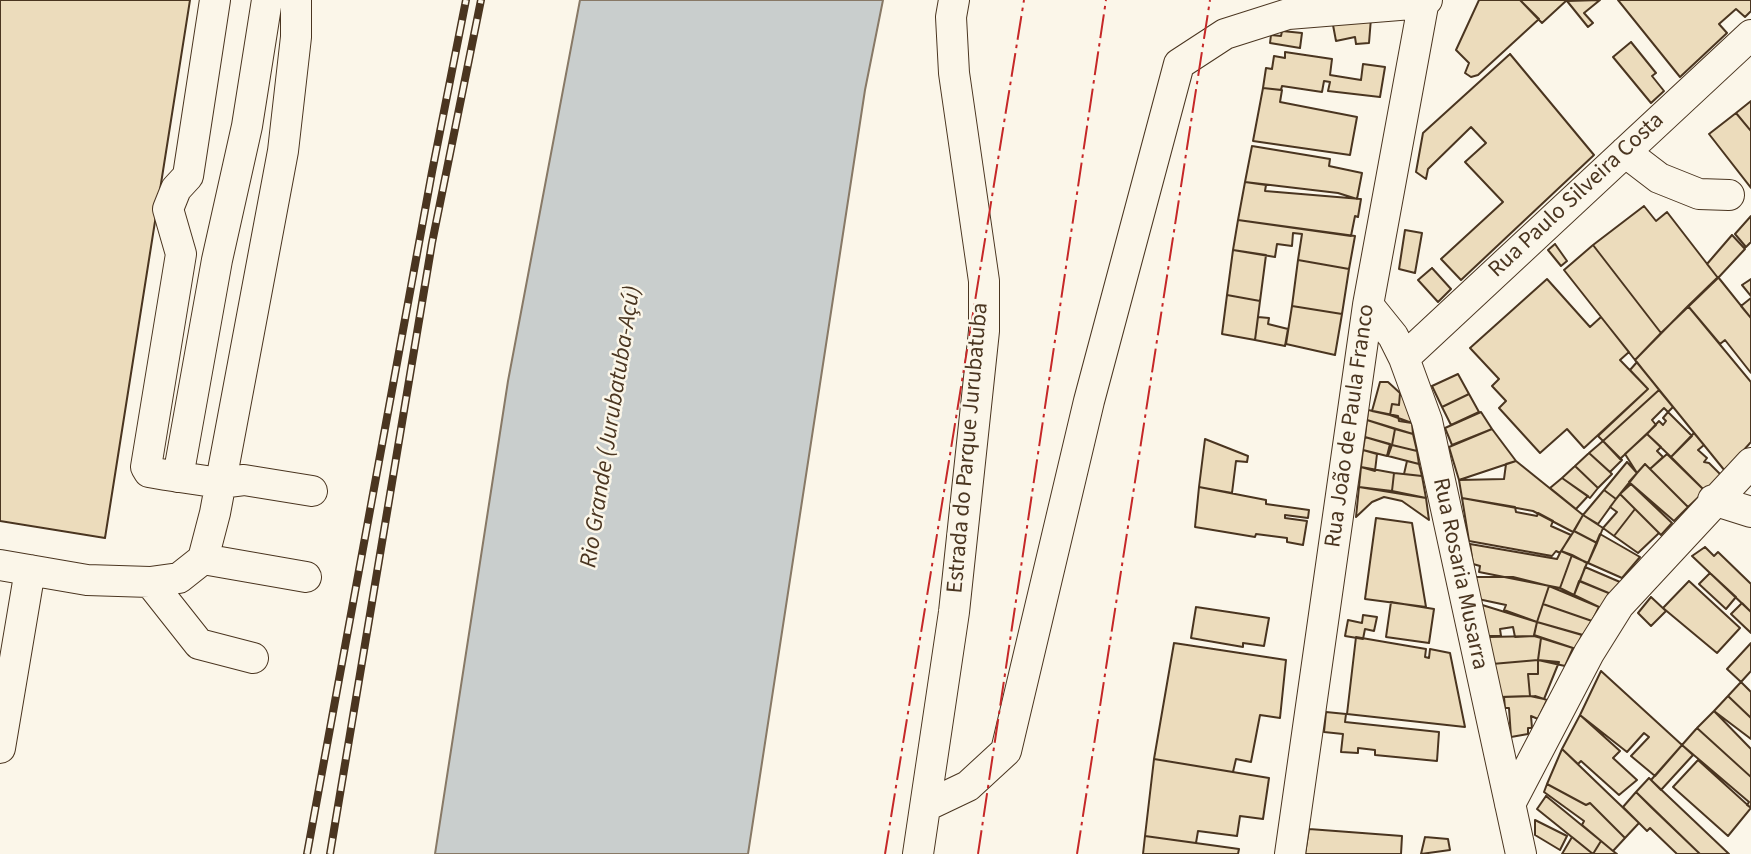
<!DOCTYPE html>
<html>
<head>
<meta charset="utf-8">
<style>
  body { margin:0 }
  canvas { display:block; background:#fbf6e9 }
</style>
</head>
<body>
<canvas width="1751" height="854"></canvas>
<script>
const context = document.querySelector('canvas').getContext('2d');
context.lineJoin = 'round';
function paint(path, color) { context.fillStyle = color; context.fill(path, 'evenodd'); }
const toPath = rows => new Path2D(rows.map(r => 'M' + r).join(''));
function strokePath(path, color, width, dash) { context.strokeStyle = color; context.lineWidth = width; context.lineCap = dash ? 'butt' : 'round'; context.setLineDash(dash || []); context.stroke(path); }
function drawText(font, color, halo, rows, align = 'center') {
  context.font = font + ' "Source Sans 3",sans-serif'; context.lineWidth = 5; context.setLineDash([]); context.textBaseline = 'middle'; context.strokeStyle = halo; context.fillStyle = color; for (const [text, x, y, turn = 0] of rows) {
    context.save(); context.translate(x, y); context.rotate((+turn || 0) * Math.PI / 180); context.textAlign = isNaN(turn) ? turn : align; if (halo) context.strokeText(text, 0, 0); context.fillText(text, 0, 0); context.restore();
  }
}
const water = toPath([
  [580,0,883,0,865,90,748,854,435,854,508,381,580,0]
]);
const building = toPath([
  [0,0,190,0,105,538,0,521,0,0],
  [1479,0,1520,0,1539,19,1478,75,1471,77,1465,73,1469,63,1456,50,1479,0],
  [1520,0,1567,0,1542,23,1520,0],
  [1600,0,1584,13,1593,23,1588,27,1567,1,1600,0],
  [1618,0,1751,0,1751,11,1745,17,1736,9,1719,24,1727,33,1680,77,1618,0],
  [1371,18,1369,43,1356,44,1355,37,1336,41,1333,25,1371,18],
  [1282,31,1302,33,1300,48,1270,43,1271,35,1281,36,1282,31],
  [1631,42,1656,73,1652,76,1664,91,1651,103,1613,57,1631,42],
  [1285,52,1332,59,1330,75,1361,80,1363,64,1385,67,1380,97,1328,91,1330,82,1324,81,1322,92,1282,86,1281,90,1263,88,1266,68,1272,69,1274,56,1285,58,1285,52],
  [1510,54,1594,155,1461,280,1441,259,1503,202,1465,162,1486,143,1471,127,1428,169,1426,179,1416,172,1423,133,1510,54],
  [1263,88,1282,90,1280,102,1357,117,1350,155,1253,141,1263,88],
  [1751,101,1751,131,1736,113,1751,101],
  [1736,113,1751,131,1751,188,1709,134,1736,113],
  [1252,146,1330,159,1329,166,1362,173,1357,199,1338,193,1245,182,1252,146],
  [1245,182,1266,185,1265,191,1361,199,1358,217,1355,216,1351,236,1238,220,1245,182],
  [1644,206,1656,221,1667,212,1718,278,1661,333,1593,245,1644,206],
  [1751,216,1751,242,1746,247,1735,234,1751,216],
  [1238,220,1355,236,1349,269,1298,260,1302,234,1293,233,1292,246,1277,244,1275,257,1233,250,1238,220],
  [1405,230,1422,233,1415,273,1399,269,1405,230],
  [1732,235,1745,249,1718,278,1707,264,1732,235],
  [1555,244,1567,261,1561,266,1548,250,1555,244],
  [1593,245,1661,333,1635,360,1564,270,1593,245],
  [1233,250,1266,255,1260,301,1227,295,1233,250],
  [1298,260,1349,269,1342,314,1292,306,1298,260],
  [1432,268,1451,289,1438,302,1418,280,1432,268],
  [1718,277,1751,318,1751,373,1725,340,1720,344,1688,306,1718,277],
  [1547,279,1590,327,1601,317,1629,352,1620,360,1648,389,1584,448,1567,429,1540,453,1499,408,1506,401,1492,386,1499,379,1470,348,1547,279],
  [1751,279,1751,296,1742,285,1751,279],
  [1227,295,1260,301,1255,340,1222,334,1227,295],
  [1751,298,1751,318,1741,306,1751,298],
  [1292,306,1342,314,1335,355,1286,344,1292,306],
  [1688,306,1751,382,1751,442,1725,471,1635,360,1688,306],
  [1258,317,1269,318,1268,324,1288,329,1285,346,1255,340,1258,317],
  [1637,362,1659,390,1603,441,1598,436,1648,389,1630,370,1637,362],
  [1458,374,1469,394,1442,407,1432,386,1458,374],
  [1380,382,1388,382,1400,393,1399,405,1392,404,1390,415,1372,411,1380,382],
  [1659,390,1673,407,1668,412,1664,408,1652,420,1656,425,1620,459,1603,441,1659,390],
  [1400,393,1409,404,1412,423,1390,415,1392,404,1399,405,1400,393],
  [1469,394,1479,412,1451,425,1442,407,1469,394],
  [1368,410,1398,416,1399,421,1412,423,1413,434,1367,420,1368,410],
  [1481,412,1492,429,1452,445,1445,428,1481,412],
  [1668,412,1692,436,1671,457,1647,434,1659,421,1663,425,1666,421,1663,418,1668,412],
  [1367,420,1395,429,1392,445,1365,437,1367,420],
  [1395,429,1413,434,1417,451,1392,445,1395,429],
  [1492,429,1516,461,1459,480,1449,447,1492,429],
  [1694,433,1704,445,1698,450,1707,458,1704,462,1709,463,1721,475,1705,491,1671,457,1694,433],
  [1647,434,1661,447,1657,451,1663,457,1650,469,1645,464,1637,473,1625,454,1647,434],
  [1365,437,1390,444,1387,456,1363,450,1365,437],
  [1205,439,1248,456,1247,462,1236,461,1232,493,1199,487,1205,439],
  [1603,441,1622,460,1610,472,1589,453,1603,441],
  [1392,445,1417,451,1419,464,1388,456,1392,445],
  [1363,450,1377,454,1375,471,1361,467,1363,450],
  [1589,453,1612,474,1598,488,1575,466,1589,453],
  [1667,454,1705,491,1688,507,1650,469,1667,454],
  [1407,461,1419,464,1422,476,1404,474,1407,461],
  [1516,461,1583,515,1573,532,1533,511,1462,498,1459,480,1504,479,1506,464,1516,461],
  [1627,462,1637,473,1616,499,1604,490,1627,462],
  [1645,464,1688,507,1674,521,1629,482,1645,464],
  [1575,466,1598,488,1590,498,1562,478,1575,466],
  [1361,467,1394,473,1392,491,1359,487,1361,467],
  [1394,473,1422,476,1426,498,1392,491,1394,473],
  [1562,478,1588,496,1576,509,1550,488,1562,478],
  [1631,484,1672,523,1661,535,1620,494,1631,484],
  [1199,487,1266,500,1266,504,1309,510,1308,518,1285,515,1285,518,1307,521,1303,545,1287,542,1287,538,1256,534,1255,537,1195,527,1199,487],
  [1359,487,1426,498,1429,520,1402,501,1384,497,1372,502,1356,517,1359,487],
  [1604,490,1616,499,1598,524,1583,515,1604,490],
  [1620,494,1635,509,1614,536,1603,528,1617,512,1610,507,1620,494],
  [1462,498,1515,507,1516,512,1537,516,1538,513,1553,521,1551,526,1571,535,1560,553,1556,551,1552,556,1469,541,1462,498],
  [1635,509,1659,533,1638,553,1614,536,1635,509],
  [1583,515,1603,528,1597,543,1574,531,1583,515],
  [1376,518,1412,523,1426,607,1365,599,1376,518],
  [1574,531,1597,543,1588,563,1561,551,1574,531],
  [1600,534,1640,557,1622,578,1588,563,1600,534],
  [1470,544,1557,559,1561,551,1572,555,1560,588,1479,572,1480,566,1473,564,1470,544],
  [1705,547,1714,556,1718,552,1751,584,1751,612,1692,556,1705,547],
  [1572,555,1587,563,1574,595,1560,588,1572,555],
  [1585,567,1620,582,1611,594,1580,581,1585,567],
  [1710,573,1736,597,1726,609,1699,584,1710,573],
  [1475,577,1513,577,1549,586,1537,622,1504,610,1506,605,1478,599,1475,577],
  [1579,581,1611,594,1601,608,1574,595,1579,581],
  [1689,581,1740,628,1717,653,1663,608,1689,581],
  [1549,586,1599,607,1592,621,1543,604,1549,586],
  [1651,597,1666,611,1651,626,1638,613,1651,597],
  [1391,602,1434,609,1429,643,1386,637,1391,602],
  [1742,603,1751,612,1751,633,1731,614,1742,603],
  [1479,604,1537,622,1534,636,1515,637,1513,627,1500,629,1501,636,1485,636,1479,604],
  [1543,604,1592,621,1583,635,1537,622,1543,604],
  [1196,607,1269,618,1264,646,1243,643,1243,647,1191,638,1196,607],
  [1363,615,1377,617,1374,631,1365,629,1363,639,1345,636,1348,620,1362,623,1363,615],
  [1537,622,1582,635,1576,649,1534,635,1537,622],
  [1534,636,1541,638,1538,660,1492,664,1489,637,1534,636],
  [1356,637,1426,649,1425,657,1429,658,1430,649,1450,653,1465,727,1347,714,1356,637],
  [1541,638,1573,648,1565,666,1538,660,1541,638],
  [1174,643,1286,660,1280,718,1260,715,1251,762,1236,759,1233,772,1154,759,1174,643],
  [1751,643,1751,671,1741,682,1727,669,1751,643],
  [1538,660,1538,674,1528,674,1530,696,1499,697,1492,664,1538,660],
  [1538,660,1559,662,1544,699,1530,696,1528,674,1538,674,1538,660],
  [1601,671,1682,745,1655,776,1631,756,1649,737,1644,733,1627,752,1580,715,1601,671],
  [1741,682,1751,692,1751,718,1728,696,1741,682],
  [1535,696,1547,700,1538,719,1531,716,1532,728,1528,728,1528,734,1511,737,1509,708,1505,708,1504,697,1535,696],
  [1728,696,1751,718,1751,739,1714,711,1728,696],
  [1714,711,1751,749,1751,777,1697,728,1714,711],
  [1326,712,1346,714,1345,722,1439,732,1437,761,1375,755,1375,750,1358,748,1358,753,1341,752,1343,734,1324,732,1326,712],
  [1580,715,1620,751,1613,758,1637,780,1619,795,1581,761,1578,764,1562,749,1580,715],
  [1697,728,1751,777,1751,808,1747,805,1749,802,1682,745,1697,728],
  [1682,745,1693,755,1661,790,1651,780,1682,745],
  [1562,749,1639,823,1625,838,1590,803,1586,805,1547,784,1562,749],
  [1154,759,1269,778,1263,819,1240,816,1237,836,1198,831,1196,843,1145,836,1154,759],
  [1698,760,1751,808,1728,836,1673,787,1698,760],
  [1649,778,1651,780,1729,854,1700,854,1636,792,1649,778],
  [1547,784,1586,805,1590,803,1625,838,1613,851,1582,825,1584,821,1544,792,1547,784],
  [1636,792,1651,807,1700,854,1677,854,1650,828,1647,831,1623,807,1636,792],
  [1546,796,1601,841,1593,854,1537,809,1546,796],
  [1535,820,1567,836,1560,850,1535,835,1535,820],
  [1309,829,1402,836,1401,854,1305,854,1309,829],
  [1145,836,1239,849,1238,854,1143,854,1145,836],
  [1425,837,1448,839,1450,850,1421,854,1425,837],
  [1572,837,1593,854,1562,854,1572,837],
  [1601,841,1613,851,1617,854,1593,854,1601,841]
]);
const minor = toPath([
  [215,0,188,176,176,189,168,209,181,254,146,467,149,472,166,475,220,483,244,480,312,491],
  [1625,152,1659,178,1699,194,1729,195],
  [1368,305,1393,336,1404,358,1427,421,1521,854],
  [1404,358,1751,35],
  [178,477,217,260,247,126,267,0],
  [1713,500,1751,512],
  [203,559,306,577],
  [0,565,87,580,150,582,179,578,203,559,215,513,283,151,296,37,296,0],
  [150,582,199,644,253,658],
  [0,748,30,570],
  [1510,804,1589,653,1619,605,1751,463],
  [926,806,968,786,1006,751,1089,401,1179,64,1225,34,1288,14,1424,3,1427,0],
  [918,854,954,612,984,331,984,281,954,73,951,17,954,0],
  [1290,854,1368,305,1424,0]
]);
const rail = toPath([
  [307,854,432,172,466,0],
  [330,854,432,243,481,0]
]);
const power = toPath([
  [885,854,1024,0],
  [978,854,1106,0],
  [1077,854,1210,0]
]);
const streetNames = [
  ["Rua Paulo Silveira Costa",1577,196,-43],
  ["Rua João de Paula Franco",1351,426,-82],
  ["Estrada do Parque Jurubatuba",969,448,-85],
  ["Rua Rosaria Musarra",1459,574,78]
];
const waterNames = [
  ["Rio Grande (Jurubatuba-Açú)",612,427,-81]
];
paint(water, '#c9cecd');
strokePath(water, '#887966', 2);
paint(building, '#ecdcbc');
strokePath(building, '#4a3520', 2);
strokePath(minor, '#4a3520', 32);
strokePath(minor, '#fbf6e9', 30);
strokePath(rail, '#4a3520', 8);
strokePath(rail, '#fbf6e9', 5, [16]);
strokePath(power, '#c62828', 2, [24, 5, 3.5, 5]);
drawText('23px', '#4a3520', '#fbf6e9', streetNames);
drawText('italic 24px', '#4a3520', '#fbf6e9', waterNames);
</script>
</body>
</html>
